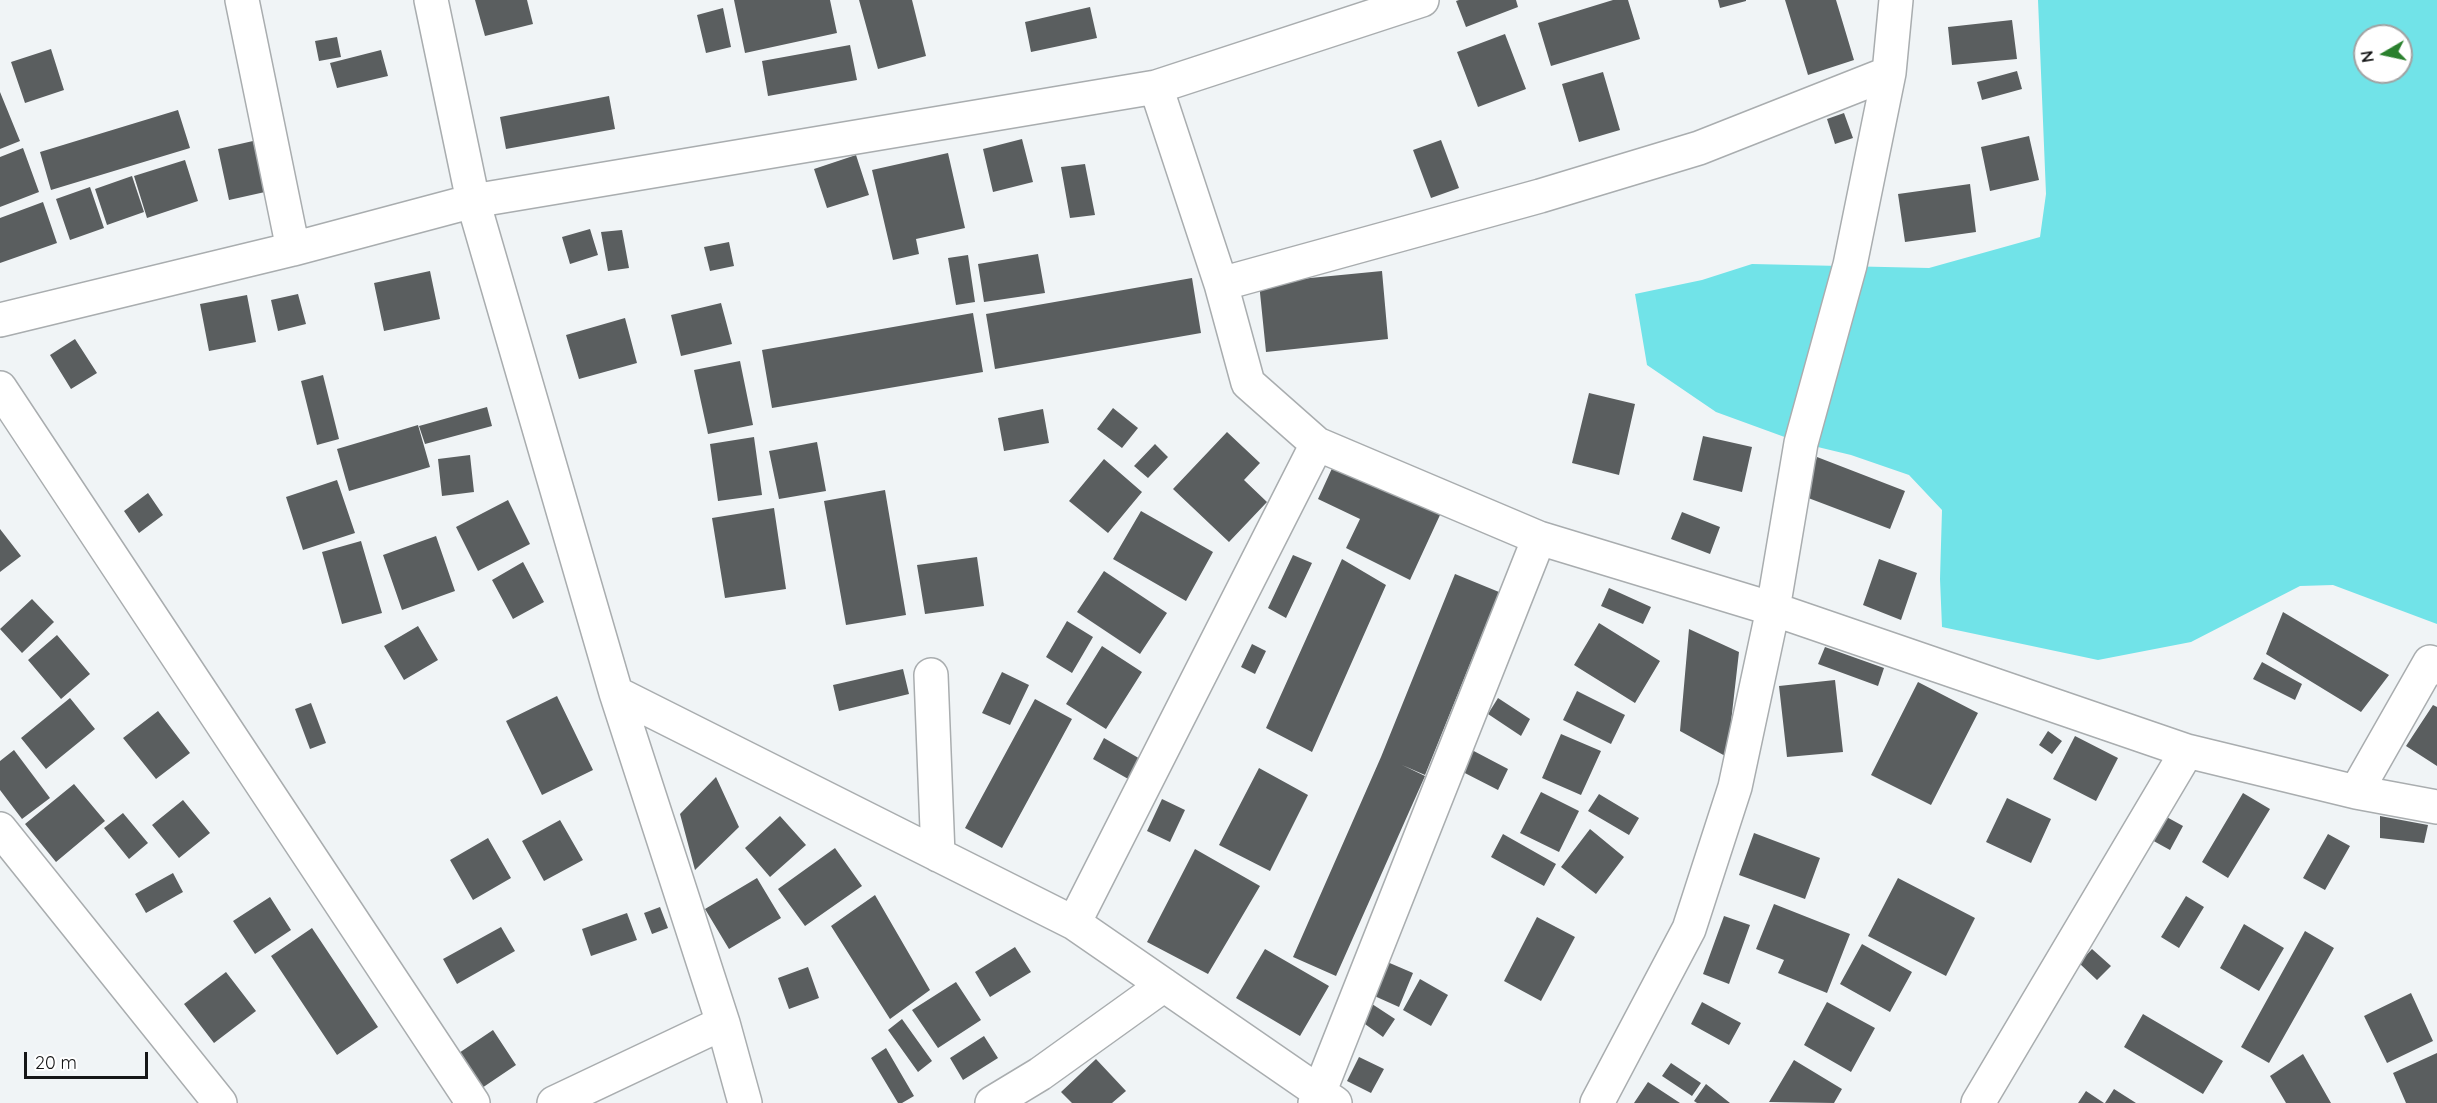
<!DOCTYPE html>
<html>
<head>
<meta charset="utf-8">
<style>
  body { margin:0 }
  #map { position:relative; width:2437px; height:1103px; overflow:hidden; background:#f0f4f6; font-family:Quicksand,sans-serif }
  canvas { display:block }
  .north { position:absolute; left:2353px; top:24px; width:60px; height:60px; box-sizing:border-box; background:#fff; border:2px solid #a1a2a2; border-radius:50%; rotate:261deg; font-size:16px; font-weight:700; line-height:24px; text-align:center; color:#151617 }
  .north::after { content:''; display:block; margin:auto; width:21px; height:27px; background:#2a802d; clip-path:polygon(50% 0,100% 100%,50% 72%,0 100%) }
  .scale { position:absolute; left:24px; top:1052px; width:124px; height:27px; box-sizing:border-box; border:3px solid #151617; border-top:0; padding-left:8px; font-size:18px; line-height:21px; white-space:nowrap; color:#151617; -webkit-text-stroke:4px #fff; paint-order:stroke }
</style>
</head>
<body>
<div id="map">
<canvas width="2437" height="1103"></canvas>
<div class="north">N</div>
<div class="scale">20 m</div>
</div>
<script>
const context = document.querySelector('canvas').getContext('2d');
context.lineJoin = 'round';
function paint(path, color) { context.fillStyle = color; context.fill(path, 'evenodd'); }
const toPath = rows => new Path2D(rows.map(r => 'M' + r).join(''));
function strokePath(path, color, width, dash) { context.strokeStyle = color; context.lineWidth = width; context.lineCap = dash ? 'butt' : 'round'; context.setLineDash(dash || []); context.stroke(path); }
const water = toPath([
  [2038,0,2437,0,2437,624,2333,585,2300,586,2191,642,2098,660,1942,627,1940,579,1942,510,1909,475,1851,455,1801,443,1716,412,1647,365,1635,294,1702,280,1752,264,1929,268,2040,237,2046,194],
  [2365,36,2401,36,2401,72,2365,72]
]);
const building = toPath([
  [475,0,527,0,533,24,485,36],
  [734,0,830,0,837,33,745,53],
  [859,0,912,0,926,56,878,69],
  [1459,0,1516,0,1518,7,1466,27,1456,1],
  [1613,0,1628,0,1640,39,1551,66,1538,23],
  [1718,0,1746,0,1746,1,1720,8],
  [1785,0,1836,0,1854,60,1808,75],
  [1090,7,1097,38,1031,52,1025,22],
  [723,8,731,47,706,53,697,15],
  [2012,20,2017,59,1952,65,1948,27],
  [1505,34,1526,89,1478,107,1457,52],
  [337,37,341,57,319,61,315,41],
  [850,45,857,80,768,96,762,61],
  [51,49,64,90,25,103,11,62],
  [381,50,388,76,337,88,330,63],
  [2017,71,2022,89,1982,100,1977,82],
  [1603,72,1620,130,1579,142,1562,84],
  [0,92,20,141,0,149],
  [609,96,615,129,506,149,500,117],
  [178,110,190,148,51,190,40,152],
  [1844,113,1853,138,1835,144,1827,119],
  [2029,136,2039,180,1990,191,1981,147],
  [1022,139,1033,182,993,192,983,149],
  [1441,140,1459,188,1431,198,1413,150],
  [253,141,265,192,229,200,218,149],
  [23,148,39,192,0,207,0,157],
  [948,153,965,228,916,239,919,254,893,260,872,170],
  [856,155,869,195,827,208,814,169],
  [185,160,198,201,147,218,134,176],
  [1085,164,1095,215,1070,218,1061,167],
  [132,176,144,212,107,225,95,189],
  [1970,184,1976,232,1905,242,1898,194],
  [90,187,104,228,70,240,56,199],
  [43,202,57,243,0,263,0,218],
  [590,229,598,255,570,264,562,237],
  [622,230,629,268,608,271,601,232],
  [729,242,734,266,710,271,704,247],
  [1038,254,1045,293,984,302,978,264],
  [968,255,975,302,956,305,948,258],
  [430,271,440,319,384,331,374,283],
  [1382,271,1388,339,1266,352,1259,283],
  [1192,278,1201,333,995,369,986,314],
  [298,294,306,324,278,331,271,300],
  [247,295,256,342,209,351,200,304],
  [721,303,732,344,681,356,671,315],
  [973,313,983,372,772,408,762,350],
  [625,318,637,363,579,379,566,335],
  [75,339,97,373,71,389,50,355],
  [740,361,753,425,708,434,694,370],
  [323,375,339,439,317,445,301,381],
  [1589,393,1635,404,1619,475,1572,463],
  [487,407,492,426,425,444,419,426],
  [1113,408,1138,428,1122,448,1097,429],
  [1043,409,1049,443,1004,451,998,418],
  [418,425,430,467,349,491,337,449],
  [1227,432,1260,463,1244,480,1267,502,1229,542,1173,489],
  [1703,436,1752,447,1742,492,1693,480],
  [754,437,762,495,718,501,710,444],
  [817,442,826,491,779,499,769,451],
  [1155,444,1168,457,1148,478,1134,466],
  [470,455,474,492,442,496,438,459],
  [1817,457,1905,491,1890,529,1803,496],
  [1104,459,1142,492,1108,533,1069,501],
  [1334,464,1440,515,1410,580,1346,548,1360,519,1318,499],
  [337,480,355,533,303,550,286,497],
  [885,490,906,615,846,625,824,501],
  [148,493,163,515,139,533,124,511],
  [508,500,530,544,478,571,456,527],
  [774,508,786,589,725,598,712,518],
  [1141,511,1213,552,1186,601,1113,559],
  [1682,512,1720,527,1710,554,1671,539],
  [0,529,21,556,0,572],
  [436,536,455,591,402,610,383,555],
  [361,541,382,613,342,624,322,552],
  [1293,555,1312,563,1286,618,1268,608],
  [977,557,984,606,925,614,917,565],
  [1342,559,1386,585,1312,752,1266,728],
  [1879,559,1917,573,1901,620,1863,605],
  [523,562,544,602,513,619,492,580],
  [1104,571,1167,613,1140,654,1077,612],
  [1455,574,1499,592,1425,775,1402,765,1425,776,1336,976,1293,957,1381,757],
  [1609,588,1651,607,1643,624,1601,606],
  [32,599,54,622,22,653,0,629],
  [2283,612,2389,675,2361,712,2266,654],
  [1067,621,1093,637,1072,673,1046,657],
  [1599,623,1660,661,1635,703,1574,665],
  [418,626,438,660,404,680,384,646],
  [1689,629,1739,652,1727,757,1680,731],
  [57,635,90,674,61,699,28,660],
  [1252,644,1266,651,1255,674,1241,667],
  [1102,646,1142,672,1106,729,1066,704],
  [1825,647,1884,668,1878,686,1818,664],
  [2262,662,2302,684,2295,700,2253,679],
  [903,669,909,694,839,711,833,685],
  [1002,672,1029,685,1010,725,982,713],
  [1835,680,1843,752,1787,757,1779,686],
  [1918,682,1978,713,1931,805,1871,775],
  [1577,691,1625,715,1611,744,1563,720],
  [557,696,593,770,542,795,506,721],
  [70,698,95,729,46,769,21,738],
  [1498,698,1530,719,1521,736,1488,714],
  [1035,699,1072,719,1002,848,965,828],
  [311,703,326,743,310,749,295,709],
  [2433,705,2437,707,2437,766,2406,746],
  [158,711,190,753,156,779,123,738],
  [2048,731,2062,741,2052,754,2039,745],
  [1561,734,1601,751,1581,795,1542,778],
  [2075,736,2118,758,2096,801,2053,779],
  [1104,738,1142,760,1130,780,1093,759],
  [1470,749,1508,769,1498,790,1459,770],
  [14,750,50,798,22,819,0,790,0,761],
  [1259,768,1308,795,1270,871,1219,845],
  [716,777,739,827,695,870,680,814],
  [74,784,105,821,56,862,25,824],
  [1541,792,1579,811,1559,852,1520,833],
  [2243,793,2270,809,2228,878,2202,862],
  [1599,794,1639,818,1629,835,1588,811],
  [2007,798,2051,819,2031,863,1986,842],
  [1162,799,1185,810,1170,842,1147,831],
  [183,800,210,833,179,858,152,825],
  [123,813,148,843,129,859,104,828],
  [2163,815,2183,826,2170,850,2150,839],
  [780,816,806,845,770,877,745,848],
  [2380,816,2428,825,2424,843,2380,838],
  [560,820,583,860,544,881,522,841],
  [1590,829,1624,857,1596,894,1561,867],
  [1754,833,1820,858,1805,899,1739,875],
  [1503,834,1556,864,1544,886,1491,857],
  [2328,834,2350,846,2325,890,2303,878],
  [488,838,511,878,473,900,450,860],
  [835,848,862,886,805,926,778,889],
  [1195,849,1260,886,1208,974,1147,942],
  [173,873,183,892,146,913,135,894],
  [757,878,781,918,729,949,705,909],
  [1898,878,1975,918,1946,976,1868,936],
  [875,895,930,990,890,1019,831,926],
  [2186,896,2204,907,2179,948,2161,937],
  [270,897,291,930,255,954,233,921],
  [1774,904,1850,934,1827,993,1778,973,1784,960,1756,949],
  [660,907,668,928,652,934,644,913],
  [627,913,637,940,591,956,582,929],
  [1724,916,1750,925,1729,984,1703,974],
  [1537,917,1575,937,1541,1001,1504,981],
  [2244,924,2284,948,2259,991,2220,968],
  [501,927,515,951,457,984,443,959],
  [312,928,378,1027,337,1055,271,956],
  [2305,931,2334,948,2269,1063,2241,1047],
  [1862,944,1912,972,1890,1012,1840,984],
  [1015,947,1031,972,990,997,975,972],
  [1265,949,1329,986,1300,1036,1236,998],
  [2092,949,2111,966,2097,980,2079,963],
  [1385,961,1413,973,1399,1007,1370,994],
  [808,967,819,998,789,1009,778,978],
  [226,972,256,1011,214,1043,184,1004],
  [1420,979,1448,995,1431,1026,1403,1010],
  [956,982,981,1020,938,1048,912,1010],
  [2411,993,2433,1041,2387,1063,2364,1016],
  [1369,1002,1395,1019,1383,1037,1358,1019],
  [1702,1002,1741,1023,1729,1045,1691,1024],
  [1827,1002,1875,1028,1851,1072,1804,1045],
  [2143,1014,2223,1061,2203,1094,2124,1047],
  [902,1019,932,1061,918,1072,888,1030],
  [493,1030,516,1065,479,1090,456,1055],
  [984,1036,998,1058,963,1080,950,1058],
  [886,1048,914,1096,902,1103,898,1103,871,1058],
  [2437,1053,2437,1103,2406,1103,2393,1073],
  [2303,1054,2331,1103,2286,1103,2270,1076],
  [1359,1057,1384,1069,1371,1093,1347,1081],
  [1096,1059,1126,1091,1112,1103,1072,1103,1061,1092],
  [1794,1060,1842,1089,1834,1103,1769,1102],
  [1671,1063,1701,1083,1692,1096,1662,1076],
  [1648,1082,1680,1103,1634,1103],
  [1706,1084,1730,1103,1697,1103,1694,1101],
  [2114,1089,2136,1103,2105,1103],
  [2086,1091,2104,1103,2078,1103]
]);
const minor = toPath([
  [242,0,293,249],
  [431,0,473,201,616,693,723,1023,554,1103],
  [1156,87,1221,284,1248,383,1317,444,1539,538,1773,609,2187,751,2356,792,2437,807],
  [1221,284,1540,196,1699,148,1889,73],
  [0,320,293,249,473,201,1156,87,1422,0],
  [0,388,473,1103],
  [931,675,938,855],
  [616,693,1074,923,1335,1103],
  [2356,792,2430,662,2437,668],
  [0,829,220,1103],
  [1074,923,1317,444],
  [723,1023,745,1103],
  [992,1103,1040,1074,1164,985],
  [1315,1103,1539,538],
  [1597,1103,1689,929,1735,787,1773,609,1801,443,1850,265,1889,73,1896,0],
  [1978,1103,2187,751]
]);
paint(water, '#71e3e8');
paint(building, '#5a5e5f');
strokePath(minor, '#a9adaf', 36);
strokePath(minor, '#fff', 33);
</script>
</body>
</html>
